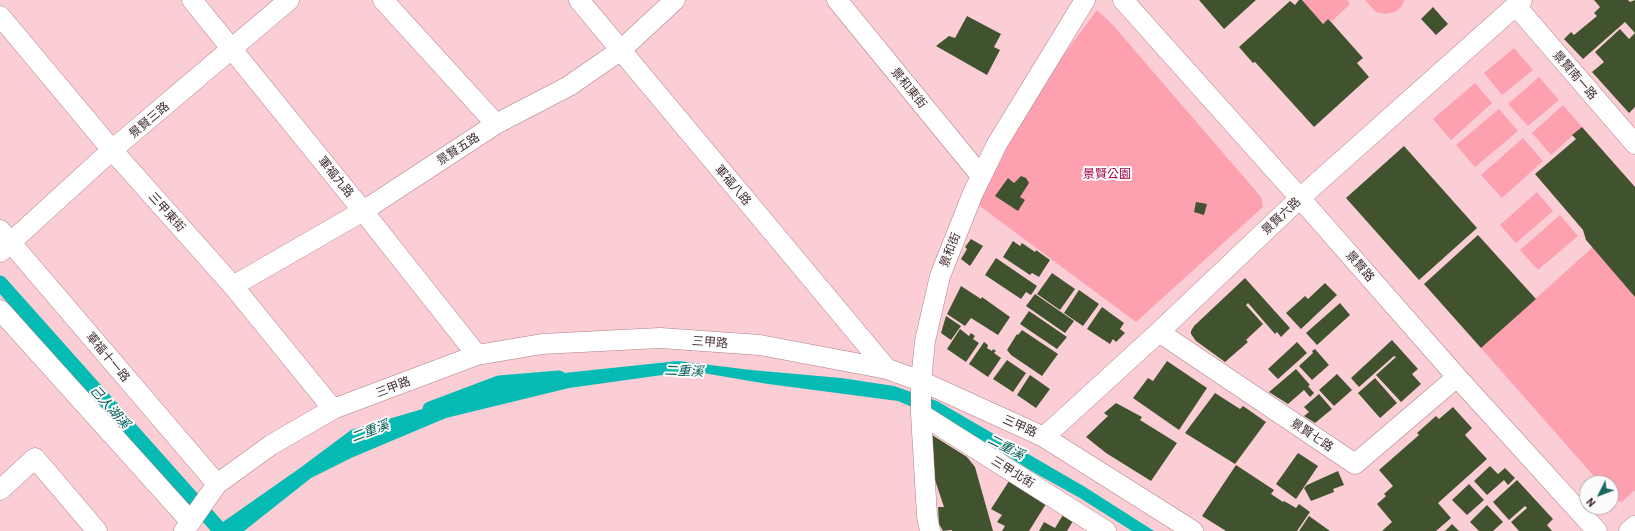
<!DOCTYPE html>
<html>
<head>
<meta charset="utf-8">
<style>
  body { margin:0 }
  #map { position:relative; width:1635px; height:531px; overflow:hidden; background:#faced4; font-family:Barlow,sans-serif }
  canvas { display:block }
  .north { position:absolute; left:1579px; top:475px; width:40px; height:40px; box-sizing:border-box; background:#fcfcfc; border:1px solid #b1a9aa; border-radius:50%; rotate:228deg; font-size:11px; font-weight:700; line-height:16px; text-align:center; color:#412c2f }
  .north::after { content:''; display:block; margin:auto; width:14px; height:18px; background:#1b6763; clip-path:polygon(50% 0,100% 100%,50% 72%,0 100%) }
</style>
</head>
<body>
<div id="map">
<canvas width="1635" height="531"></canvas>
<div class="north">N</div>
</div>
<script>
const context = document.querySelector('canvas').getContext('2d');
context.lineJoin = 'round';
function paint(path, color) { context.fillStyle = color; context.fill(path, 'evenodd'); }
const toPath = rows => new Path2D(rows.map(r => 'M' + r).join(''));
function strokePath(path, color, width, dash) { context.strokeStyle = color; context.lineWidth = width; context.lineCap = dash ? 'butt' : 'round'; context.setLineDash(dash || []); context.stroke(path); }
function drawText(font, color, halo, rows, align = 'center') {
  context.font = font + ' Barlow,"Noto Sans TC",sans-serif'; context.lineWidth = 4; context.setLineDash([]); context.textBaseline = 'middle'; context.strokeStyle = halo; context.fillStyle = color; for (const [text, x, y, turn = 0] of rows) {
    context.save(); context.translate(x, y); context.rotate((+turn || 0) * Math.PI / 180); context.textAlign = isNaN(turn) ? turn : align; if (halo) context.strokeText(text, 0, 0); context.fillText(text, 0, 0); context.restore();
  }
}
const green = toPath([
  [1302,0,1347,0,1350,4,1331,22,1328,19,1323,24],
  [1365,0,1404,0,1404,2,1401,7,1395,12,1385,14,1376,12],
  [1097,10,1112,24,1261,197,1263,207,1136,322,977,204,996,162,1045,80],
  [1514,48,1533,70,1502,95,1484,73],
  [1539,77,1559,100,1528,126,1508,104],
  [1475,83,1492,103,1451,140,1433,119],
  [1563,105,1582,127,1551,155,1532,133],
  [1499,109,1518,131,1475,167,1456,145],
  [1523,138,1543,161,1502,198,1481,175],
  [1537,192,1553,211,1516,243,1500,225],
  [1635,209,1635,490,1622,502,1616,501,1611,495,1611,483,1600,483,1481,348],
  [1560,215,1578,236,1538,270,1520,250]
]);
const water = toPath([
  [678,361,751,370,841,378,894,386,937,401,1085,487,1154,531,1132,531,1080,498,1035,473,965,430,898,401,768,384,691,371,569,388,446,418,351,458,311,478,244,531,210,531,300,468,351,430,443,403,564,373]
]);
const canal = toPath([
  [0,283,221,531],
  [430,409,499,383,559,378]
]);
const building = toPath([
  [1199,0,1256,0,1224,29],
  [1299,0,1302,0,1323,24,1328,19,1331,22,1363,58,1357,63,1369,77,1314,127,1255,62,1253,63,1239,47,1290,1,1295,5],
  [1594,0,1628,0,1630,2,1635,0,1635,33,1625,22,1583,59,1564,39,1571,32,1574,35,1597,16,1594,13,1600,7],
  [1433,7,1448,24,1436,35,1421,19],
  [967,16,1001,34,994,47,1000,50,987,75,936,46,949,36,955,38],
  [1620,29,1629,39,1635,33,1635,107,1629,113,1592,72,1604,62,1595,52],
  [1582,127,1635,187,1635,297,1586,240,1583,230,1535,174,1576,139,1572,135],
  [1404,146,1477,228,1419,280,1346,198],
  [1021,176,1026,178,1029,183,1020,197,1025,200,1018,211,995,196,1008,178,1014,183],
  [1196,202,1207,204,1204,215,1194,212],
  [1478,235,1536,299,1481,348,1424,284],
  [971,239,983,246,970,266,961,259,967,249,965,247],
  [1013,241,1020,246,1022,243,1035,252,1036,250,1050,260,1039,277,1032,273,1030,275,1003,257],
  [996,258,1037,286,1031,295,1026,292,1021,299,985,275],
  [1052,273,1075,289,1060,310,1037,294],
  [1245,278,1290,328,1281,337,1277,332,1275,334,1248,303,1246,305,1263,324,1246,340,1248,342,1225,362,1196,341,1191,334,1191,331,1194,326],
  [1325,283,1337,295,1301,329,1286,313,1305,296,1308,299],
  [961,286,981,299,982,297,1010,317,998,335,971,318,965,326,947,314],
  [1079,290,1099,304,1083,326,1064,313],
  [1035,294,1074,321,1065,333,1026,306],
  [1340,303,1350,315,1317,345,1306,333],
  [1102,307,1124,323,1120,329,1125,333,1116,342,1113,339,1110,344,1087,329],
  [1029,311,1067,337,1057,349,1020,324],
  [946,316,961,326,951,340,941,333],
  [960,329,969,336,971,333,975,336,973,339,979,343,966,362,947,349],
  [1022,330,1058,354,1042,376,1011,355,1007,350,1017,334,1018,335],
  [1392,340,1418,369,1412,374,1421,384,1401,402,1376,375,1396,357,1394,356,1359,387,1351,378],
  [984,342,988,345,987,348,992,351,993,349,996,351,994,353,1001,358,988,377,969,364],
  [1297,342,1307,353,1278,379,1268,369],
  [1315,349,1329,365,1312,380,1299,366,1313,353,1312,351],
  [1007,360,1026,373,1013,392,993,379],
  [1167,361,1207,388,1179,430,1133,398,1148,378,1153,381],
  [1296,369,1310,385,1308,386,1314,393,1310,397,1304,390,1288,404,1269,392],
  [1337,374,1352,390,1334,406,1319,390],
  [1030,375,1050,389,1036,408,1017,395],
  [1375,378,1397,403,1380,418,1358,393],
  [1215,393,1240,409,1243,406,1266,422,1235,464,1185,433],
  [1319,394,1332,409,1315,423,1304,416,1309,412,1304,407],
  [1116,403,1142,417,1140,420,1177,443,1151,481,1106,453,1086,437,1108,416,1104,413],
  [1453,407,1472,428,1465,435,1487,459,1438,503,1451,518,1436,531,1382,531,1392,522,1377,504,1386,496,1384,494,1393,486,1379,470,1419,435,1417,433,1436,416,1439,419],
  [932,435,967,457,975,467,993,531,952,531,952,530,943,531,939,524,938,507,944,507,935,480],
  [1298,453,1318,466,1296,499,1276,484],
  [1236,465,1274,490,1271,494,1283,502,1284,501,1296,508,1299,504,1310,512,1297,531,1226,531,1202,516],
  [1490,466,1498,474,1505,468,1515,478,1508,485,1504,480,1487,495,1474,481],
  [1338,471,1344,485,1333,489,1334,492,1311,501,1304,488,1307,485],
  [1517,480,1553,519,1547,525,1552,531,1519,531,1511,522,1527,508,1525,506,1509,520,1493,502],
  [1009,481,1046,504,1029,531,1002,531,1005,526,997,522,1002,515,991,509],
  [1469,484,1484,500,1467,515,1452,500],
  [1487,505,1503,522,1493,531,1479,531,1470,522],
  [1063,515,1073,521,1067,531,1039,531,1044,522,1055,528],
  [1309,516,1330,531,1299,531],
  [1452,524,1459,531,1445,531]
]);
const minor = toPath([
  [192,0,363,211,477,355],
  [383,0,496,124],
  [579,0,887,369],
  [837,0,981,176],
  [1123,0,1300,198,1457,377,1597,531],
  [1516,6,1635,144],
  [0,16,112,150,233,286,333,409],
  [0,230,217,484],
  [0,252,112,150,289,0],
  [233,286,363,211,496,124,569,86,621,50,675,0],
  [0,310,191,522],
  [1159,332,1355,464,1457,377],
  [921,414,1106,531],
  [1044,437,1159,332,1300,198,1522,0],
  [0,490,35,458,97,531],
  [184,531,217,484,271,445,333,409,477,355,542,344,660,338,760,345,887,369,921,381,1044,437,1193,531],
  [930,531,927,516,921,414,921,381,925,341,940,276,973,193,997,144,1085,0],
  [1629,531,1635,526]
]);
const streetNames = [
  ["景賢南一路",1575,75,49],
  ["景和東街",909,88,51],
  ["景賢三路",149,120,-40],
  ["景賢五路",458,149,-33],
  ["軍福九路",336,177,51],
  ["軍福八路",733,185,50],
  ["三甲東街",167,212,48],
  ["景賢六路",1281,216,-43],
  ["景和街",950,250,-69],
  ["景賢路",1360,266,49],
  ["三甲路",710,342,4],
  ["軍福十一路",108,357,50],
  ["三甲路",393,387,-21],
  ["三甲路",1020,426,24],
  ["景賢七路",1312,435,34],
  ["三甲北街",1013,472,32]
];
const parkNames = [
  ["景賢公園",1107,174]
];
const waterNames = [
  ["二重溪",684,371,2],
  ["己人湖溪",110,407,48],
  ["二重溪",370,431,-21],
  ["二重溪",1006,447,27]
];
paint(green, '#fda0af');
paint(water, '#06bbb3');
strokePath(canal, '#06bbb3', 15);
paint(building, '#41532e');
strokePath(minor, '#b17f86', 21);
strokePath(minor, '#fff', 20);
drawText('12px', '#412c2f', '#fcfcfc', streetNames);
drawText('12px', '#a40041', '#fcfcfc', parkNames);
drawText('italic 13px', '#005b57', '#fcfcfc', waterNames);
</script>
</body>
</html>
